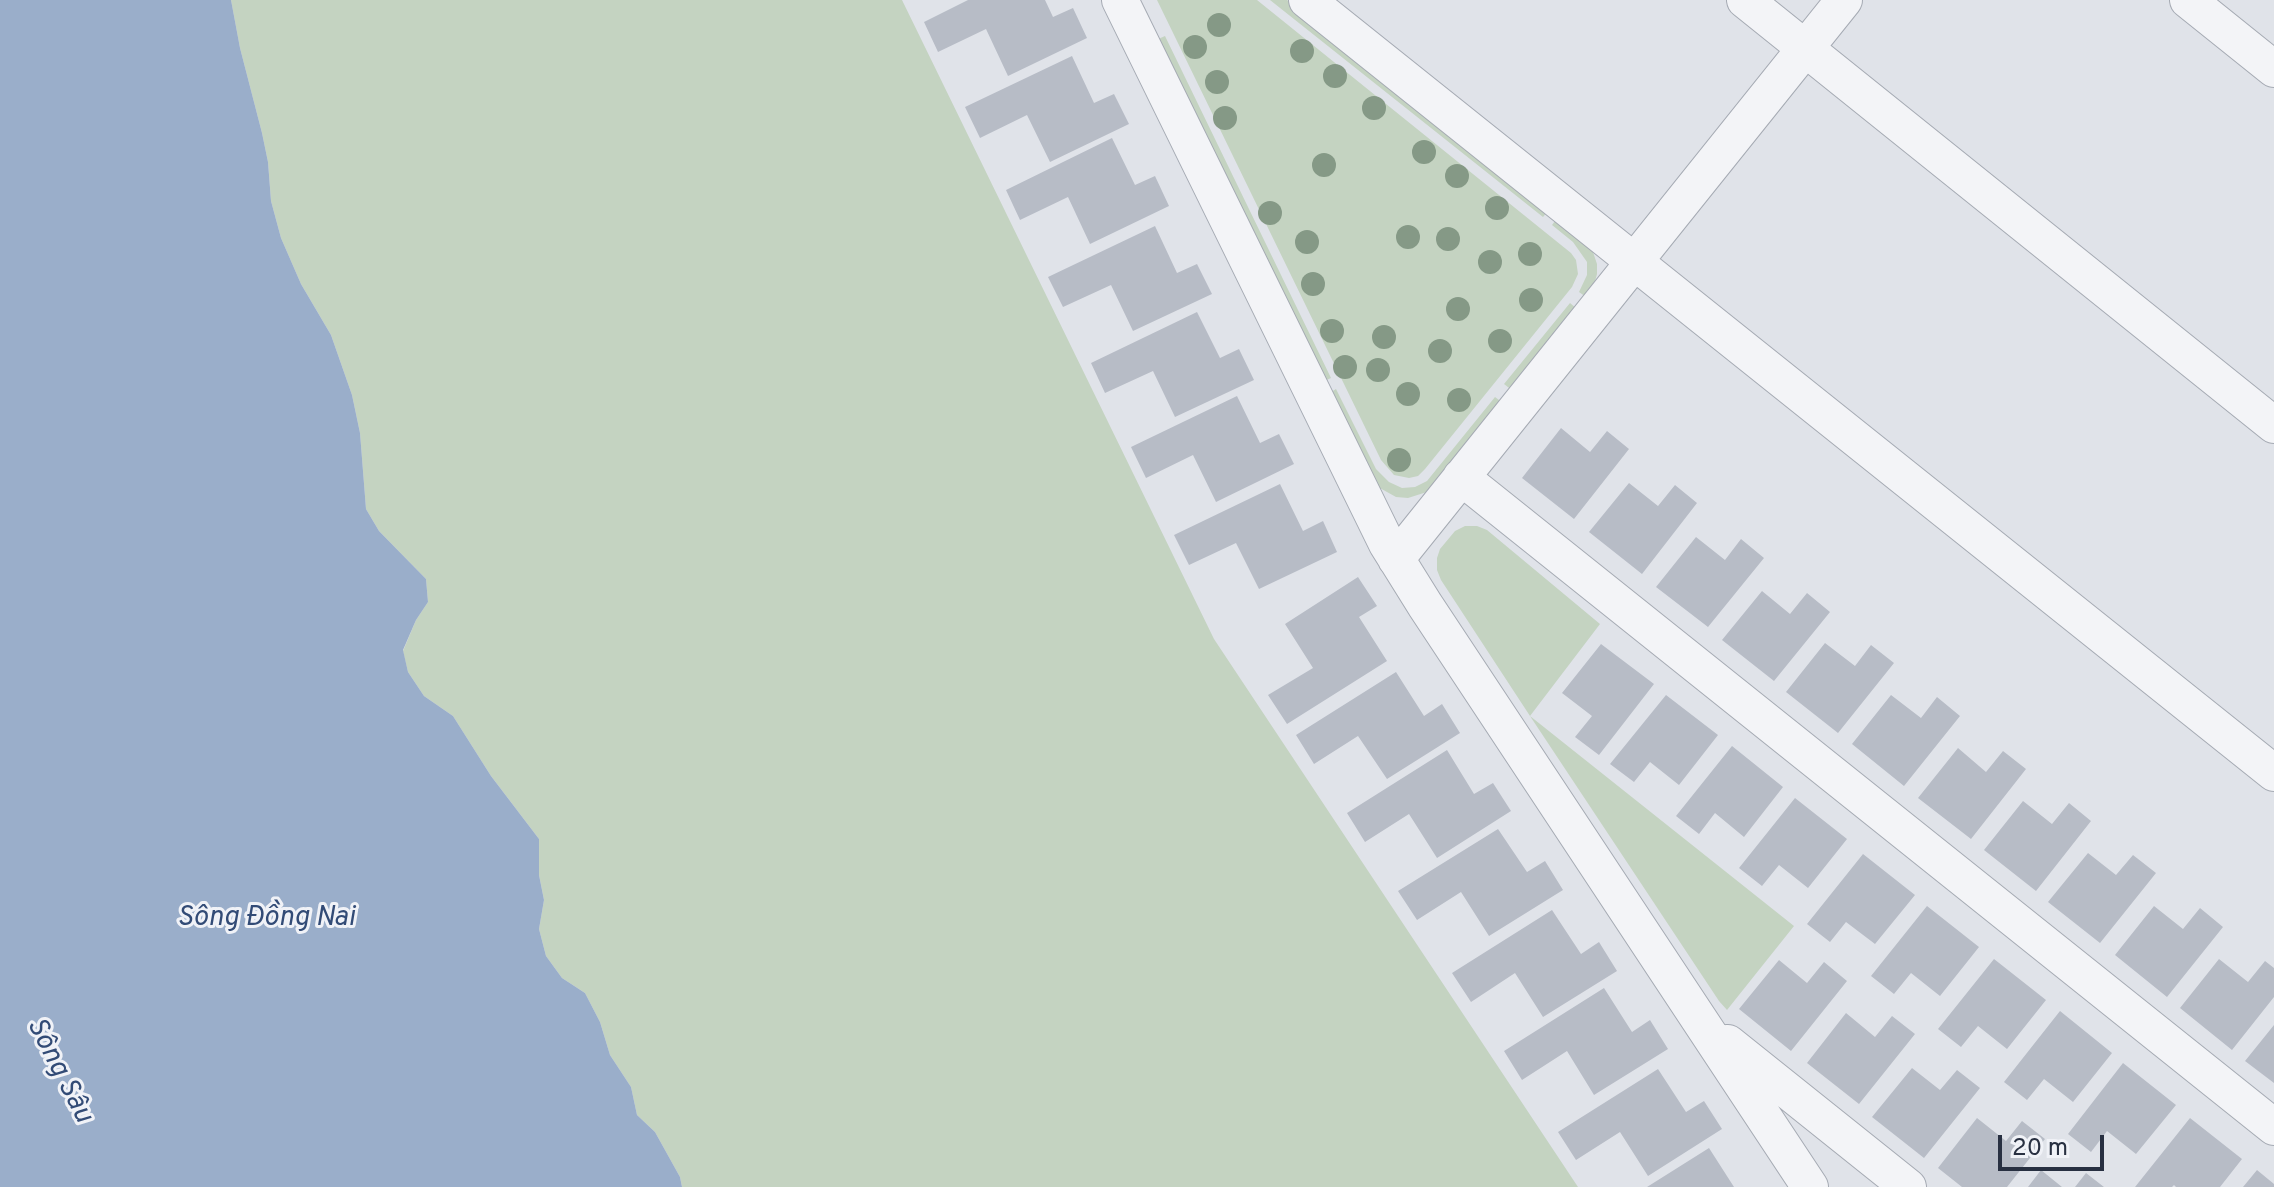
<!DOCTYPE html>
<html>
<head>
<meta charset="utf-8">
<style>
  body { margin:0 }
  #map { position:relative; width:2274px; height:1187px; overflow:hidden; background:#e0e3e9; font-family:Overpass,sans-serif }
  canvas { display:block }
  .scale { position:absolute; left:1998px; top:1135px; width:106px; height:36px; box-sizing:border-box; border:4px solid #283041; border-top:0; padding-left:10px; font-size:24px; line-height:28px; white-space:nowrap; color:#283041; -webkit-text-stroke:6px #f0f2f7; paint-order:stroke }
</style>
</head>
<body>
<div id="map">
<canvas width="2274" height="1187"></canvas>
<div class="scale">20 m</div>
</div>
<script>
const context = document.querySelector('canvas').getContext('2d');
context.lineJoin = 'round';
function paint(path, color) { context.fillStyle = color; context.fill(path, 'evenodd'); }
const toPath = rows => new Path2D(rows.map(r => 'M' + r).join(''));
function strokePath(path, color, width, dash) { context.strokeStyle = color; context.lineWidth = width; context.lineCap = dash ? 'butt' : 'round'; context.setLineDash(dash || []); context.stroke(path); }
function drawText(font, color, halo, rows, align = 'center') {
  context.font = font + ' Overpass,sans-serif'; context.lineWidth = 6; context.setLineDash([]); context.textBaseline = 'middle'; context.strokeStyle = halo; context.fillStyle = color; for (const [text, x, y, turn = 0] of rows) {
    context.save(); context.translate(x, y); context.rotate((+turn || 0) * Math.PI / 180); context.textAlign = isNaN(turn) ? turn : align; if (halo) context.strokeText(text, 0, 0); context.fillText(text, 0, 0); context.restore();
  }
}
const green = toPath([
  [231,0,902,0,1214,639,1578,1187,682,1187,680,1177,655,1132,637,1115,631,1087,610,1055,600,1022,585,993,562,978,546,956,539,929,544,900,539,875,539,839,491,776,453,716,424,696,408,672,403,651,416,620,428,602,426,579,379,531,366,509,360,433,352,395,331,335,301,284,281,238,271,201,268,162,262,133,240,48],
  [1157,0,1257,0,1571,253,1576,260,1578,274,1572,287,1425,469,1418,476,1409,478,1394,475,1381,460],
  [1270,0,1287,0,1549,210,1543,217],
  [1165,36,1331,378,1322,382,1156,40],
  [1558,217,1587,242,1593,252,1597,264,1597,274,1594,285,1586,297,1579,292,1587,275,1587,262,1573,242,1552,225],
  [1570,303,1577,309,1513,391,1504,384],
  [1336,389,1376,469,1389,482,1402,488,1415,487,1427,481,1495,397,1503,403,1430,491,1408,498,1396,497,1378,487,1328,394],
  [1465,526,1477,526,1487,530,1600,624,1530,716,1794,926,1727,1010,1719,1001,1530,716,1441,580,1437,570,1437,558,1440,549,1455,531]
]);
const water = toPath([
  [0,0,231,0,240,48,262,133,268,162,271,201,281,238,301,284,331,335,352,395,360,433,366,509,379,531,426,579,428,602,416,620,403,650,408,672,424,696,453,716,491,776,539,839,539,875,544,900,539,929,546,956,562,978,585,993,600,1022,610,1055,631,1087,637,1115,655,1132,680,1177,682,1187,0,1187]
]);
const building = toPath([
  [968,0,1045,0,1053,17,1073,8,1087,38,1008,76,986,29,938,52,924,22],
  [1072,56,1094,103,1114,94,1129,124,1050,162,1027,115,980,138,965,107],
  [1112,138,1135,185,1155,176,1169,206,1090,244,1068,197,1020,220,1006,190],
  [1155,226,1177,273,1197,264,1212,294,1133,331,1111,285,1063,307,1048,277],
  [1197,312,1220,358,1239,349,1254,380,1175,417,1153,371,1105,393,1091,363],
  [1237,396,1260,443,1279,434,1294,464,1216,502,1193,455,1146,478,1131,447],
  [1561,428,1590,452,1607,431,1629,449,1574,519,1522,478],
  [1629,483,1658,506,1675,485,1697,503,1642,574,1589,532],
  [1280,484,1303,531,1323,521,1337,552,1259,589,1236,543,1189,565,1174,535],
  [1696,537,1725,560,1741,539,1764,558,1708,627,1656,587],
  [1358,577,1377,606,1359,617,1387,661,1287,724,1268,695,1313,668,1285,624],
  [1762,591,1790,614,1807,593,1830,612,1774,681,1722,640],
  [1825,643,1855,666,1871,645,1894,663,1838,733,1786,692],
  [1601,644,1654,684,1599,755,1575,737,1592,716,1562,693],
  [1396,672,1424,716,1442,704,1460,733,1387,779,1358,736,1314,764,1296,735],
  [1666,695,1718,735,1679,785,1650,762,1634,782,1610,764],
  [1891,695,1921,718,1937,697,1960,716,1904,786,1852,744],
  [1732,746,1783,787,1744,837,1715,813,1699,834,1676,816],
  [1958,748,1986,772,2003,751,2026,769,1971,839,1918,798],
  [1447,750,1474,794,1493,783,1511,811,1437,858,1409,814,1365,842,1347,813],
  [1795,798,1847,839,1808,888,1779,865,1762,886,1739,868],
  [2023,801,2052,824,2069,803,2091,821,2036,891,1984,850],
  [1498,829,1527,872,1545,861,1563,890,1489,936,1461,892,1417,920,1398,891],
  [2088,853,2116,875,2133,855,2156,873,2100,943,2048,902],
  [1863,854,1915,895,1875,944,1846,922,1830,942,1807,924],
  [1927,906,1979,947,1940,996,1911,973,1894,994,1871,976],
  [2154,906,2183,929,2200,908,2223,927,2167,997,2115,955],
  [1552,910,1581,954,1599,942,1617,971,1543,1017,1515,973,1471,1002,1452,973],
  [1994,959,2046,1000,2007,1049,1978,1026,1961,1047,1938,1029],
  [2219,959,2248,982,2265,961,2274,968,2274,997,2232,1050,2180,1008],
  [1779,960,1807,983,1824,962,1847,981,1791,1051,1739,1009],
  [1604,988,1632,1032,1650,1020,1668,1049,1594,1095,1567,1051,1522,1080,1504,1051],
  [2060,1011,2112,1053,2073,1102,2044,1079,2027,1100,2004,1082],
  [1846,1013,1875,1037,1892,1016,1915,1034,1859,1104,1807,1063],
  [2274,1025,2274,1083,2245,1061],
  [2123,1063,2176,1105,2136,1154,2107,1131,2091,1152,2068,1134],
  [1912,1068,1940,1090,1957,1070,1980,1088,1924,1158,1872,1117],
  [1658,1069,1686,1112,1704,1101,1722,1129,1648,1176,1620,1132,1576,1160,1558,1132],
  [1977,1118,2006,1141,2022,1121,2045,1139,2007,1187,1962,1187,1938,1168],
  [2190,1118,2242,1159,2220,1187,2176,1187,2174,1185,2172,1187,2135,1187],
  [1709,1148,1734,1187,1647,1187],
  [2041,1170,2062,1187,2028,1187],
  [2257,1170,2274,1184,2274,1187,2243,1187],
  [2086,1173,2104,1187,2075,1187]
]);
const street = toPath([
  [1120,0,1387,544,1425,605,1810,1187],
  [1307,0,2274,773],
  [1745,0,2274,425],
  [2188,0,2274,69],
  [1461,477,2274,1127],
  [1396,559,1844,0],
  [1728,1043,1908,1187]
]);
const trees = [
  [1219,25],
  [1195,47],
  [1302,51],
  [1335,76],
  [1217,82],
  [1374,108],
  [1225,118],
  [1424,152],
  [1324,165],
  [1457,176],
  [1497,208],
  [1270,213],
  [1408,237],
  [1448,239],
  [1307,242],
  [1530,254],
  [1490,262],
  [1313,284],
  [1531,300],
  [1458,309],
  [1332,331],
  [1384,337],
  [1500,341],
  [1440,351],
  [1345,367],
  [1378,370],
  [1408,394],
  [1459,400],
  [1399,460]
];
const waterNames = [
  ["Sông Đồng Nai",266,919],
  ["Sông Sâu",58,1071,63]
];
paint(green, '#c4d3c1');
paint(water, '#9aaeca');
paint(building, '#b7bcc6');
strokePath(street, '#a5aab3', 38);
strokePath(street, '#f3f4f7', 36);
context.fillStyle = '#859986';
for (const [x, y] of trees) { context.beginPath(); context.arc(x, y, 12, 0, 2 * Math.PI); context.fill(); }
drawText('italic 28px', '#324b76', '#f0f2f7', waterNames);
</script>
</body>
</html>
